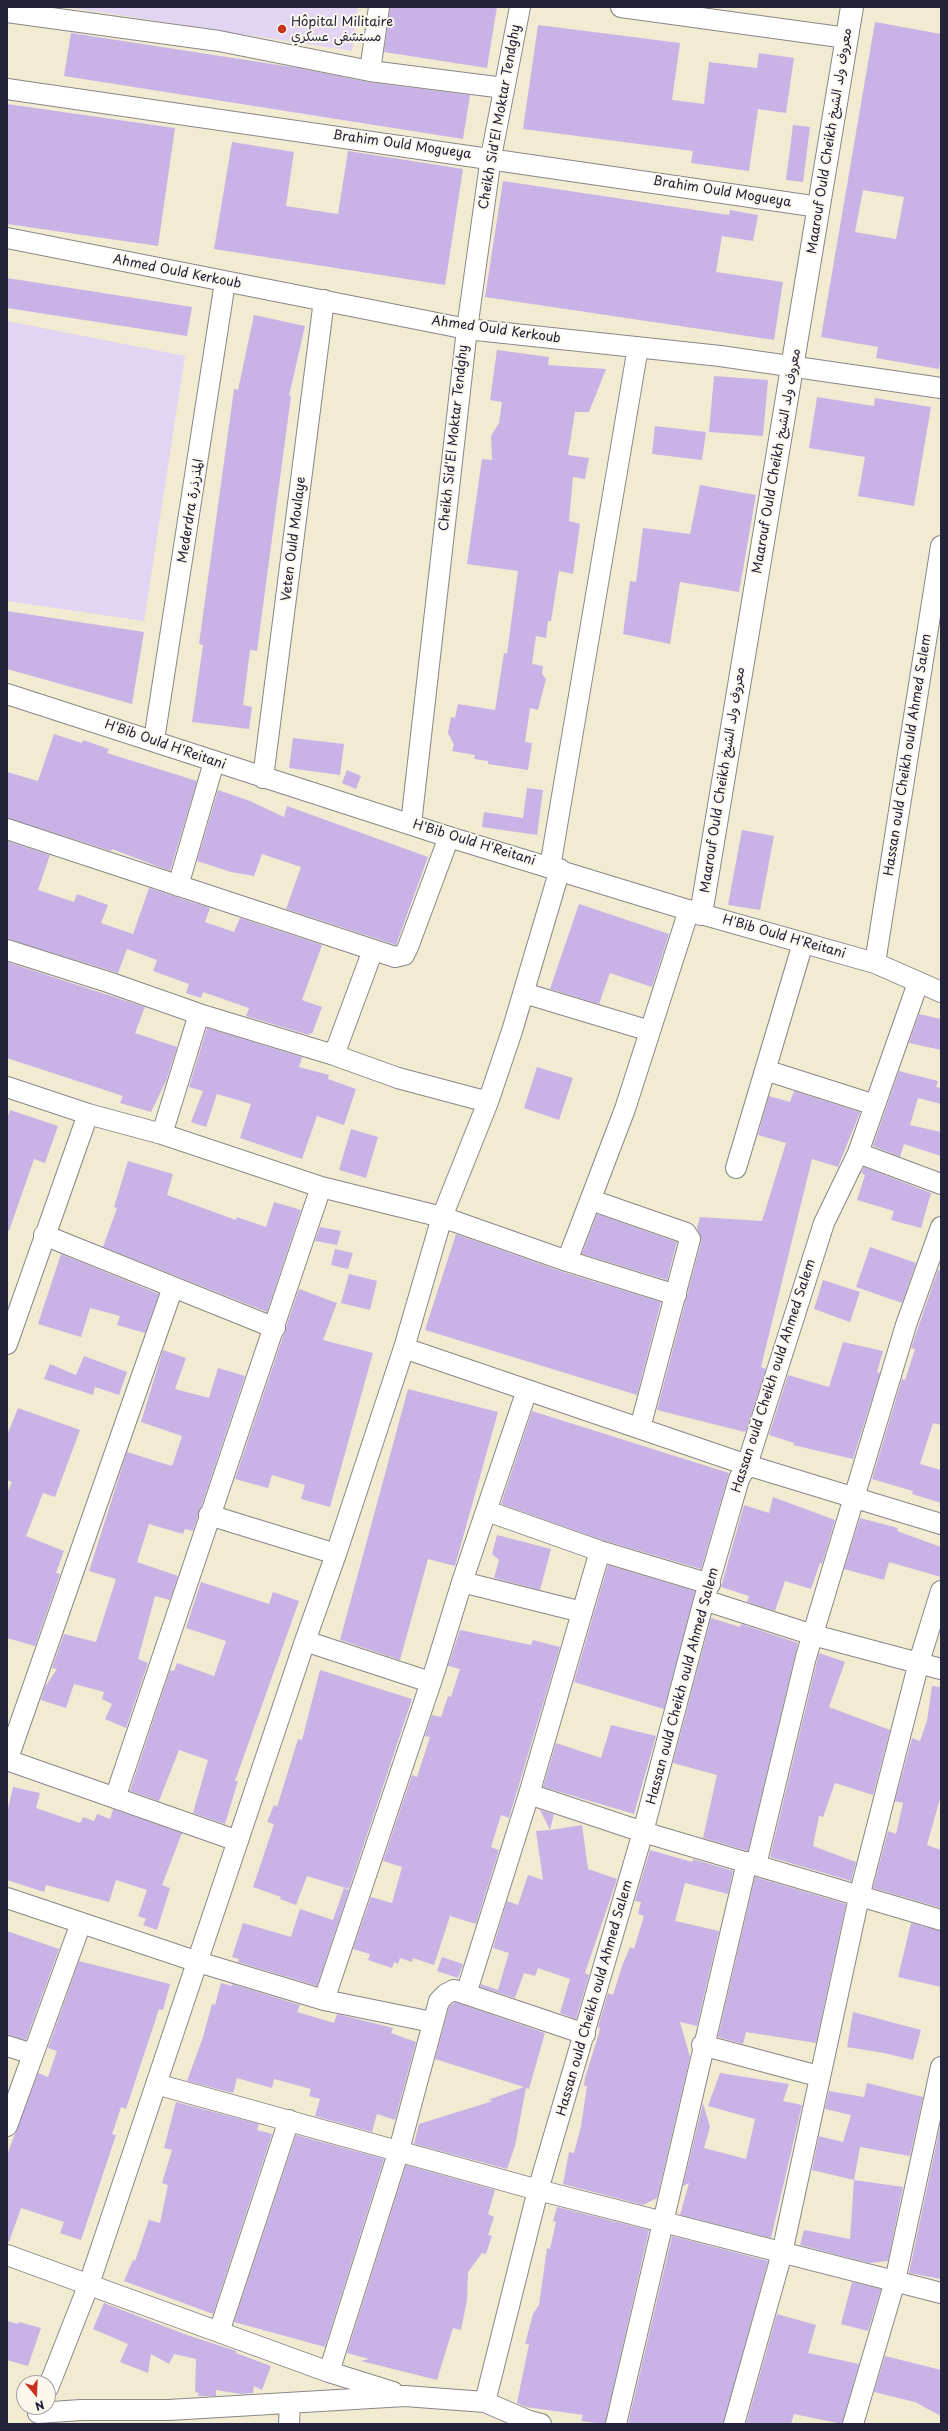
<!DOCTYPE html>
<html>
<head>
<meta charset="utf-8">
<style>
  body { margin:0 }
  #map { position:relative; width:948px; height:2431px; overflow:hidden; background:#f1ebd2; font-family:"Playpen Sans",sans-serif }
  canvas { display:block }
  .frame { position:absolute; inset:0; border:8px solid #22223b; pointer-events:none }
  .north { position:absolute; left:16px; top:2375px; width:40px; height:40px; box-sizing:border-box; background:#fbf7ec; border:1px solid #a4a2a5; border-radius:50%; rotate:161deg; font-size:11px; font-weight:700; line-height:16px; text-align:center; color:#22223b }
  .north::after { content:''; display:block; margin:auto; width:14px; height:18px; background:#c8321e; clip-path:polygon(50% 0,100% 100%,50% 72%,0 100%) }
</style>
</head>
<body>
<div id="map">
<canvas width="948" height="2431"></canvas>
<div class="frame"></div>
<div class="north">N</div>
</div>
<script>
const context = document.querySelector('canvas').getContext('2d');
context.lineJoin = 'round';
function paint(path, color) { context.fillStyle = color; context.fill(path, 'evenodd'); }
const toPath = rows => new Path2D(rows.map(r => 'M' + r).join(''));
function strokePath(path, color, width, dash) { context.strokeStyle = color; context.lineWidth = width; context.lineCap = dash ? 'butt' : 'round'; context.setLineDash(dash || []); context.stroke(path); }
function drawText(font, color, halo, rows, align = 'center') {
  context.font = font + ' "Playpen Sans","Playpen Sans Arabic",sans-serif'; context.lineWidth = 4; context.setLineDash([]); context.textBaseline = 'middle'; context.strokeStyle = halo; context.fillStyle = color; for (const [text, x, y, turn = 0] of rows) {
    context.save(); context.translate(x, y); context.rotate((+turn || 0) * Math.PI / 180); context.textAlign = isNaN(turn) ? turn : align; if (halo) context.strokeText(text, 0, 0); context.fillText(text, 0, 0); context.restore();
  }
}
const built = toPath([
  [67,7,358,7,352,51],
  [7,321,185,356,144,621,7,601]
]);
const building = toPath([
  [390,7,497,7,487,68,384,52],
  [875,22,941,34,941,356,939,369,876,358,878,347,821,337],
  [863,190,904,197,896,239,855,232],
  [538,25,680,43,672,100,704,104,709,62,757,68,759,53,794,58,786,113,758,109,749,171,691,163,693,151,523,129],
  [71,33,298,68,368,82,470,95,463,139,64,76],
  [7,104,175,128,158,246,7,224],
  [793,125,810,127,803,182,786,180],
  [232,142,294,152,286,206,338,214,348,151,463,169,445,285,214,249],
  [503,181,729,215,730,210,758,215,753,241,722,236,716,272,783,282,774,340,485,297],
  [7,278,192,307,187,336,7,308],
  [254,315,305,326,289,396,291,396,257,651,250,650,243,705,252,707,249,729,192,722,203,645,199,644,234,389,238,390],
  [497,350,549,357,548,365,606,369,589,412,575,412,568,455,589,458,585,479,573,477,569,521,580,524,573,574,559,571,551,621,548,621,546,638,536,636,532,664,543,666,542,674,546,679,538,710,530,708,525,742,532,743,528,770,488,764,488,761,474,759,475,755,452,751,454,745,448,733,451,717,455,718,458,704,495,710,504,653,507,654,518,571,467,564,482,459,492,460,491,436,499,423,502,402,490,400],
  [714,376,768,380,763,436,709,432],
  [817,397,874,406,875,398,931,407,914,506,858,496,865,457,809,448],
  [655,426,706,432,702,460,652,454],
  [700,485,756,495,739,592,680,582,670,644,623,634,630,581,636,582,643,528,690,534],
  [7,611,144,632,132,704,7,669],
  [54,734,82,743,83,740,109,749,107,753,197,781,170,871,112,849,111,851,7,818,7,772,38,781],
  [293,738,344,744,340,775,289,768],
  [347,770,361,776,356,789,342,783],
  [527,788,543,790,537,835,482,827,484,812,523,818],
  [218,790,250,801,284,817,287,806,428,857,396,945,286,909,301,867,262,854,254,876,231,872,197,861],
  [742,830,774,836,760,910,728,905],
  [7,841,50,855,38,890,74,902,77,894,108,905,101,923,133,934,149,888,210,908,205,922,234,932,240,918,322,945,302,1000,322,1007,312,1034,310,1033,309,1035,246,1016,249,1008,203,992,201,998,186,993,189,984,153,971,157,960,127,949,118,973,7,939],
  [579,904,669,934,652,987,610,973,599,1004,550,989],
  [7,962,145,1007,135,1033,177,1047,166,1081,151,1112,120,1103,123,1096,7,1058],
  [919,1014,941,1019,941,1050,909,1043],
  [207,1028,302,1057,299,1067,329,1075,328,1079,356,1089,344,1125,317,1116,302,1159,240,1138,251,1104,217,1094,206,1127,191,1122,203,1091,189,1087],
  [537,1067,573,1078,559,1120,524,1108],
  [899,1071,938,1081,936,1087,941,1088,941,1104,918,1098,910,1125,941,1132,941,1156,904,1144,900,1157,873,1146],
  [794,1091,860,1112,838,1167,812,1159,761,1367,766,1369,747,1428,745,1432,657,1410,701,1242,697,1228,700,1217,762,1221,786,1143,758,1135,769,1096,790,1102],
  [10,1110,58,1126,45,1163,34,1159,9,1231,7,1230,7,1118],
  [351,1129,378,1137,366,1178,339,1170],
  [128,1161,173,1174,167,1195,236,1220,237,1217,266,1227,274,1202,301,1210,267,1312,103,1247,117,1208,114,1207],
  [864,1167,931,1193,921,1228,891,1220,894,1211,857,1200,865,1175,861,1173],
  [597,1214,677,1242,667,1280,582,1254],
  [320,1227,341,1231,337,1245,315,1241],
  [456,1234,563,1272,661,1302,637,1395,425,1330],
  [870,1247,916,1263,902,1303,856,1287],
  [335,1249,353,1253,348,1269,331,1265],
  [61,1254,159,1294,145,1333,117,1325,120,1316,90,1308,81,1337,38,1324],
  [938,1270,941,1271,941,1425,933,1423,920,1464,941,1470,941,1503,912,1494,913,1491,872,1479,902,1379,905,1380,915,1349,911,1348],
  [349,1274,377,1281,370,1310,341,1303],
  [823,1280,860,1292,850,1322,814,1309],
  [299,1289,337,1303,323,1340,373,1353,330,1507,301,1499,305,1485,272,1475,268,1488,235,1479],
  [843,1342,883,1351,877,1372,880,1373,853,1459,793,1445,794,1443,769,1435,788,1375,829,1387],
  [163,1350,186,1358,175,1389,209,1398,218,1368,245,1376,193,1531,185,1529,183,1534,149,1524,137,1562,178,1576,170,1600,155,1596,138,1659,148,1663,126,1728,105,1719,112,1704,102,1699,104,1692,74,1684,66,1708,41,1700,45,1687,57,1669,52,1668,64,1634,96,1642,116,1579,89,1571,127,1452,172,1466,182,1436,141,1422],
  [84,1356,127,1372,119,1395,95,1387,93,1395,44,1379,50,1364,76,1375],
  [408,1389,498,1412,455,1566,428,1559,400,1660,340,1640],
  [18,1408,80,1430,55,1497,43,1493,26,1536,64,1551,56,1573,60,1574,35,1646,7,1638,7,1493,12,1482,7,1480,7,1435],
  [532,1411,729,1473,701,1569,599,1539,501,1504],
  [773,1497,835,1520,822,1564,820,1563,811,1589,785,1581,775,1611,747,1602,749,1596,721,1587,744,1505,769,1513],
  [860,1518,898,1528,897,1531,941,1547,941,1577,889,1562,884,1580,844,1569],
  [497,1535,551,1549,540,1590,494,1578,499,1560,492,1554],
  [608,1565,695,1591,664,1709,574,1682],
  [201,1582,269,1604,273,1592,299,1601,235,1781,238,1781,225,1824,193,1813,208,1760,179,1750,159,1801,130,1791,170,1670,174,1671,177,1663,214,1676,226,1641,186,1628],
  [711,1618,740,1627,741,1624,798,1643,748,1851,703,1838,717,1775,673,1763],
  [460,1630,531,1645,533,1640,560,1647,509,1818,501,1815,491,1847,499,1850,476,1924,450,1916,434,1965,413,1958,412,1962,400,1958,398,1964,394,1962,392,1968,368,1960,370,1954,353,1949,371,1897,392,1903,402,1867,383,1861,412,1775,417,1777,430,1737,425,1736,432,1715,441,1717,448,1696,451,1697,460,1669,448,1666],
  [819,1653,845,1662,829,1707,890,1730,873,1795,835,1783,823,1817,819,1816,813,1846,856,1862,851,1881,770,1857],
  [320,1670,412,1699,349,1889,307,1876,296,1905,280,1899,281,1897,253,1887,274,1824,267,1822,274,1805,277,1807,298,1739,302,1740],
  [932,1686,941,1687,941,1795,927,1845,941,1850,941,1908,873,1888,888,1831,896,1834,903,1803,895,1801,912,1738,920,1741,927,1721],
  [611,1725,656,1736,634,1814,543,1787,556,1743,601,1758],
  [13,1787,40,1793,36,1808,80,1823,83,1817,94,1821,97,1814,110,1819,113,1809,182,1833,162,1885,170,1888,157,1930,143,1925,146,1919,138,1916,147,1890,116,1880,109,1902,46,1885,44,1892,7,1880,7,1813],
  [540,1810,554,1814,550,1830,582,1825,588,1869,617,1879,585,1973,589,1975,576,2019,560,2013,570,1979,538,1968,535,1976,524,1973,515,1998,480,1987,481,1984,498,1990,509,1953,493,1948,507,1901,518,1905,528,1875,543,1880,536,1831,550,1830],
  [650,1850,692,1862,693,1859,733,1871,728,1894,685,1883,675,1921,719,1931,697,2026,680,2022,690,2057,657,2198,643,2205,563,2184,569,2152,574,2153,581,2126,587,2086,584,2086,585,2078,599,2033,600,2028,598,2027,608,1993,613,1995,622,1966,630,1947,634,1949,644,1916,638,1914,641,1902,635,1901],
  [755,1877,846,1904,816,2043,746,2032,743,2044,718,2037],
  [344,1888,349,1890,317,1986,238,1962,239,1959,232,1957,243,1923,291,1937,300,1909,333,1920],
  [911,1923,941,1931,941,1987,898,1977],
  [7,1931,59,1949,26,2040,7,2035],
  [442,1957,463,1964,458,1978,437,1971],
  [79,1961,170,1984,163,2010,159,2009,126,2109,121,2107,112,2134,116,2135,81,2240,60,2233,64,2222,21,2208,9,2242,7,2241,7,2155,38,2073,48,2077,57,2051,48,2048],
  [221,1983,232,1986,232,1984,300,2005,297,2012,334,2023,337,2014,393,2028,391,2033,416,2042,395,2120,377,2114,372,2132,315,2116,320,2099,309,2096,311,2089,274,2079,272,2088,237,2078,233,2093,187,2081,203,2037,212,2004,215,2005],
  [455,2002,545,2033,529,2089,526,2088,515,2146,507,2169,414,2144,419,2124,493,2101,488,2100,524,2087,435,2059,449,2007],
  [853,2012,921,2030,913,2060,884,2053,847,2047],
  [720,2073,789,2084,783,2101,802,2105,771,2238,680,2215,689,2183,683,2186,703,2103,710,2127,704,2148,746,2159,755,2119,708,2106],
  [867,2083,923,2097,910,2156,860,2147,854,2180,812,2170,819,2136,843,2142,851,2115,825,2109,829,2091,864,2097],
  [176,2102,259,2124,257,2130,272,2134,213,2314,124,2281,133,2260,135,2261,149,2220,160,2223,168,2185,162,2183,172,2150,164,2148],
  [941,2122,941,2279,909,2273],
  [296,2135,384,2159,325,2347,234,2322],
  [406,2165,495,2190,488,2214,494,2217,488,2235,492,2236,486,2254,482,2253,468,2272,467,2300,461,2330,453,2328,437,2380,361,2361,369,2359,347,2353],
  [854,2180,903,2187,888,2261,869,2263,800,2245,804,2230,850,2239],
  [557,2207,649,2230,605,2424,581,2421,583,2415,526,2407,517,2403,529,2344,525,2344,533,2314,539,2305,547,2248,550,2249,556,2222,553,2221],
  [672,2236,768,2261,723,2424,628,2424],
  [852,2282,881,2289,868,2331,841,2324],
  [104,2303,187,2335,236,2351,236,2353,271,2366,262,2390,254,2386,253,2393,241,2394,216,2390,216,2396,198,2396,199,2393,195,2392,196,2359,174,2354,169,2364,151,2354,148,2373,120,2362,128,2344,93,2329],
  [777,2314,816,2325,808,2353,859,2364,842,2424,794,2414,791,2424,746,2424],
  [7,2321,18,2324,19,2322,41,2328,28,2366,7,2360],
  [885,2356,941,2370,941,2416,915,2402,874,2392]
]);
const minor = toPath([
  [621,7,847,38],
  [7,12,219,41,370,71,504,88],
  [370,71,379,7],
  [7,89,819,207],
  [7,238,467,329,720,356,941,388],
  [7,694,449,837,701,914,875,963,941,992],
  [154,740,225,282],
  [263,778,324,300],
  [411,824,467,329,491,157,520,7],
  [7,829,395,957,404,955,408,947,449,837],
  [550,867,638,347],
  [178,886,214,762],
  [7,950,108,982,199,1014,334,1055,398,1078,488,1102],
  [875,963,941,546],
  [524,993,650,1031],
  [334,1055,373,950],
  [765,1070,875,1105],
  [7,1087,88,1114,162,1134,321,1187,442,1217,567,1261,676,1295],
  [162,1134,199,1014],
  [858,1153,941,1184],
  [736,1168,803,943],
  [591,1200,686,1233,690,1239,640,1428],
  [44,1235,275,1328],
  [567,1261,625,1109,689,910],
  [7,1344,88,1114],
  [404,1348,747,1465,941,1524],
  [487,1511,600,1551,710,1584],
  [209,1515,336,1554],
  [462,1582,582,1612],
  [704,1600,813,1635,941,1669],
  [305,1641,430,1682],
  [7,1760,238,1841],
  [7,1761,173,1287],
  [529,1794,643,1832,941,1920],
  [115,1798,321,1187],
  [756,1865,806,1657,906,1325,941,1227],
  [7,1898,198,1962,324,2000,432,2022],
  [466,1994,529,1794,600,1551],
  [324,2000,435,1670,462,1582,527,1390],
  [702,2045,818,2076],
  [7,2046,33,2054],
  [156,2084,538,2190,941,2293],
  [7,2126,81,1923],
  [7,2255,329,2372,393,2392],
  [219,2332,289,2120],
  [329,2372,399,2150,439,2001,446,1994,454,1990,585,2034],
  [48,2388,89,2284,305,1641,336,1554,404,1348,442,1217,488,1102,512,1031,560,869],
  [485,2402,538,2190,643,1832,704,1600,739,1479,747,1465,824,1223,858,1153,918,983],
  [38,2413,81,2410,169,2410,405,2396,485,2402,529,2421,541,2424],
  [289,2424,290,2403],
  [616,2424,747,1862],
  [734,2424,782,2253,859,1897,919,1662,941,1591],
  [853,2424,895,2281,941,2067]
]);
const tertiary = toPath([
  [701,914,852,7]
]);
const markers = [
  [282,29,5,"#c8321e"]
];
const poiNames = [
  ["Hôpital Militaire",291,22],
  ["مستشفى عسكري",291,37]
];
const streetNames = [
  ["Cheikh Sid'El Moktar Tendghy",500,117,-80],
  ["Maarouf Ould Cheikh معروف ولد الشيخ",830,141,-81],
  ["Brahim Ould Mogueya",402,145,8],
  ["Brahim Ould Mogueya",722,192,9],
  ["Ahmed Ould Kerkoub",177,272,11],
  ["Ahmed Ould Kerkoub",496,330,8],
  ["Cheikh Sid'El Moktar Tendghy",454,438,-84],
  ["Maarouf Ould Cheikh معروف ولد الشيخ",777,461,-80],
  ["Mederdra المذرذرة",191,511,-81],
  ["Veten Ould Moulaye",294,539,-83],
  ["H'Bib Ould H'Reitani",165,745,19],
  ["Hassan ould Cheikh ould Ahmed Salem",908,755,-81],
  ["Maarouf Ould Cheikh معروف ولد الشيخ",723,780,-81],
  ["H'Bib Ould H'Reitani",474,843,17],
  ["H'Bib Ould H'Reitani",784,937,16],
  ["Hassan ould Cheikh ould Ahmed Salem",774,1376,-72],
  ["Hassan ould Cheikh ould Ahmed Salem",683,1686,-75],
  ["Hassan ould Cheikh ould Ahmed Salem",595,1998,-74]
];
paint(built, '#e2d4f3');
paint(building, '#c9b3e6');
strokePath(minor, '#8a8686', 22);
strokePath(tertiary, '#8a8686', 24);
strokePath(minor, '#fff', 20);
strokePath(tertiary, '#fff', 22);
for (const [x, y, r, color] of markers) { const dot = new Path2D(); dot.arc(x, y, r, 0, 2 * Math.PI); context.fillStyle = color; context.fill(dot); strokePath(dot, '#fbf7ec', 1.5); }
drawText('13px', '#22223b', '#fbf7ec', poiNames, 'left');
drawText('13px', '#22223b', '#fbf7ec', streetNames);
</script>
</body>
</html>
